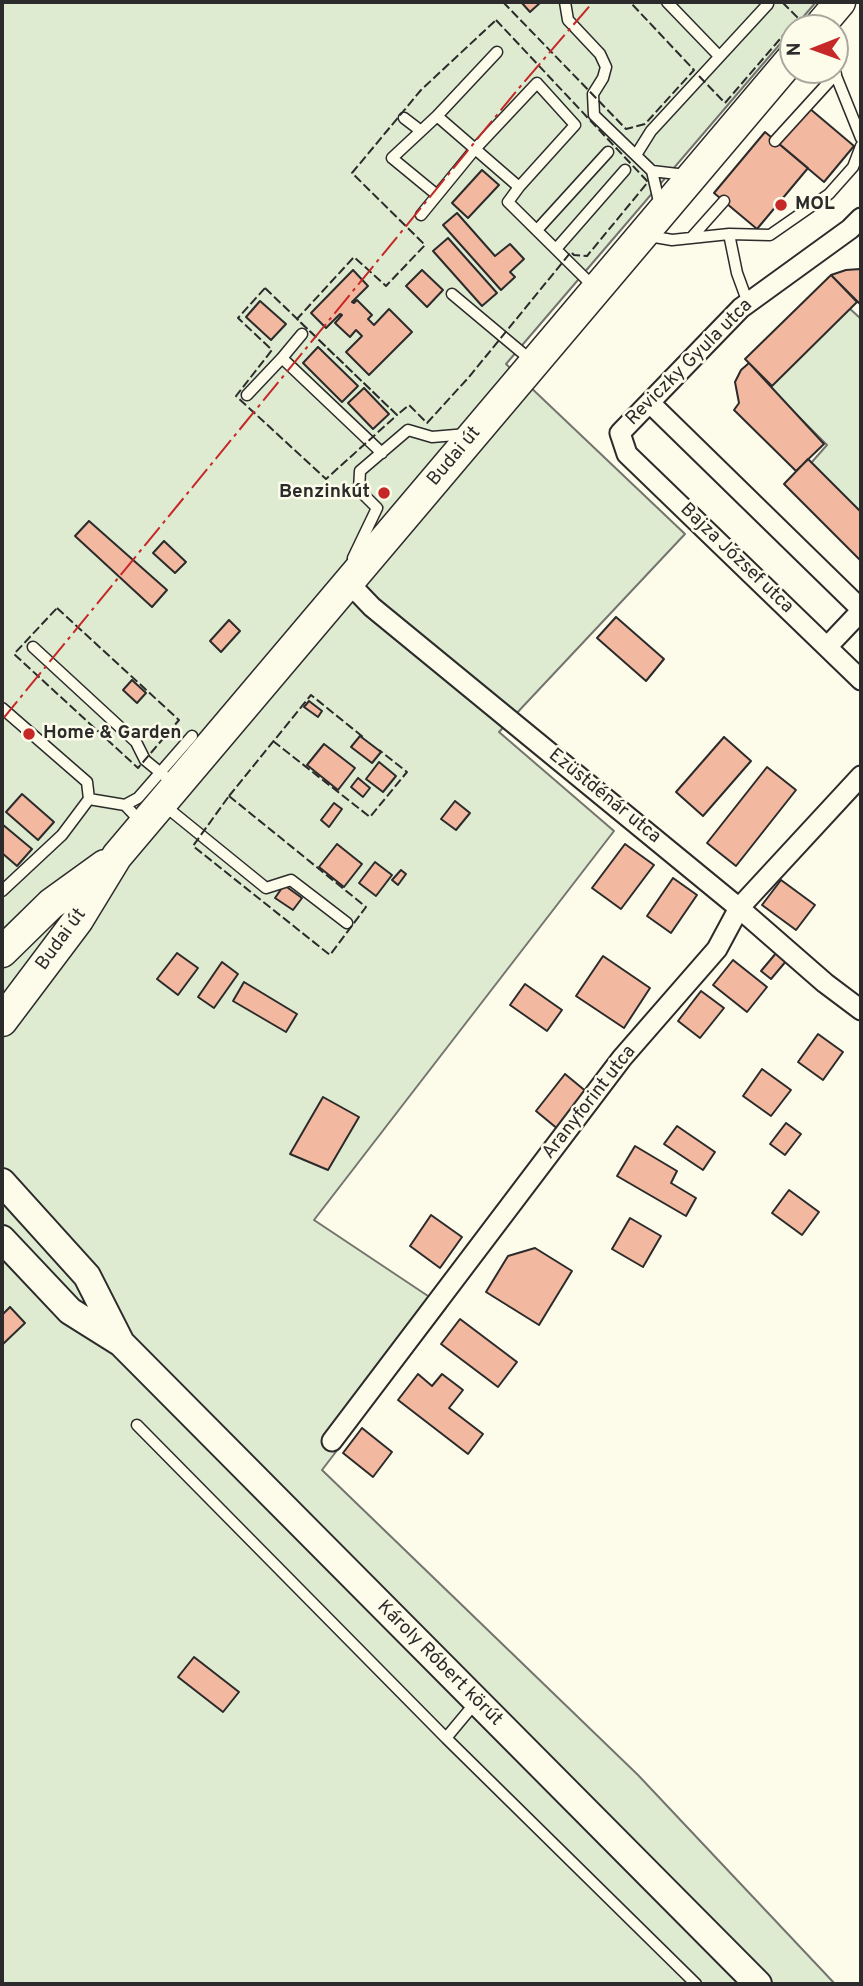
<!DOCTYPE html>
<html>
<head>
<meta charset="utf-8">
<style>
  body { margin:0 }
  #map { position:relative; width:863px; height:1986px; overflow:hidden; background:#fdfbea; font-family:Overpass,sans-serif }
  canvas { display:block }
  .frame { position:absolute; inset:0; border:4px solid #2b2b2b; pointer-events:none }
  .north { position:absolute; left:779px; top:14px; width:70px; height:70px; box-sizing:border-box; background:#fdfbea; border:2px solid #a9a89e; border-radius:50%; rotate:269deg; font-size:19px; font-weight:700; line-height:28px; text-align:center; color:#2b2b2b }
  .north::after { content:''; display:block; margin:auto; width:24px; height:32px; background:#c62828; clip-path:polygon(50% 0,100% 100%,50% 72%,0 100%) }
</style>
</head>
<body>
<div id="map">
<canvas width="863" height="1986"></canvas>
<div class="frame"></div>
<div class="north">N</div>
</div>
<script>
const context = document.querySelector('canvas').getContext('2d');
context.lineJoin = 'round';
function paint(path, color) { context.fillStyle = color; context.fill(path, 'evenodd'); }
const toPath = rows => new Path2D(rows.map(r => 'M' + r).join(''));
function strokePath(path, color, width, dash) { context.strokeStyle = color; context.lineWidth = width; context.lineCap = dash ? 'butt' : 'round'; context.setLineDash(dash || []); context.stroke(path); }
function drawText(font, color, halo, rows, align = 'center') {
  context.font = font + ' Overpass,sans-serif'; context.lineWidth = 5; context.setLineDash([]); context.textBaseline = 'middle'; context.strokeStyle = halo; context.fillStyle = color; for (const [text, x, y, turn = 0] of rows) {
    context.save(); context.translate(x, y); context.rotate((+turn || 0) * Math.PI / 180); context.textAlign = isNaN(turn) ? turn : align; if (halo) context.strokeText(text, 0, 0); context.fillText(text, 0, 0); context.restore();
  }
}
const green = toPath([
  [2,2,816,2,506,364,685,534,499,732,614,831,314,1220,446,1308,322,1470,638,1775,835,1984,2,1984,2,2],
  [847,306,861,319,861,513,811,463,827,445,768,386,847,306]
]);
const building = toPath([
  [521,2,541,2,530,12,521,2],
  [809,108,854,146,824,182,779,144,809,108],
  [765,132,808,168,757,229,714,193,765,132],
  [482,170,499,185,468,218,452,203,482,170],
  [457,213,495,256,510,244,524,259,510,272,515,277,501,290,443,225,457,213],
  [448,238,497,293,482,306,433,251,448,238],
  [860,269,861,270,861,305,831,275,846,270,860,269],
  [353,270,368,286,352,302,354,303,357,300,372,315,368,319,374,325,389,309,412,332,369,375,346,352,362,336,356,330,350,337,335,323,342,315,340,314,326,328,311,313,353,270],
  [422,270,443,290,427,307,406,286,422,270],
  [831,275,857,302,772,386,745,359,831,275],
  [260,301,286,324,271,340,246,317,260,301],
  [318,347,358,386,342,402,303,363,318,347],
  [749,363,824,444,796,471,734,410,739,403,735,382,741,370,749,363],
  [364,388,389,414,373,429,348,403,364,388],
  [808,459,861,512,861,561,784,484,808,459],
  [89,521,167,590,152,607,75,536,89,521],
  [164,541,186,562,175,573,153,553,164,541],
  [616,617,664,659,646,681,597,638,616,617],
  [229,620,240,631,221,652,210,641,229,620],
  [132,680,146,693,137,703,123,690,132,680],
  [309,701,322,711,318,717,304,707,309,701],
  [360,736,381,752,372,763,351,747,360,736],
  [724,737,751,761,703,816,676,792,724,737],
  [324,744,355,768,338,790,307,765,324,744],
  [379,762,396,776,383,792,366,779,379,762],
  [767,767,796,790,736,866,707,843,767,767],
  [358,778,370,788,363,797,351,787,358,778],
  [22,794,54,822,38,840,6,812,22,794],
  [455,801,470,813,456,830,441,819,455,801],
  [334,803,342,809,329,827,321,820,334,803],
  [2,824,32,849,17,866,2,853,2,824],
  [337,844,362,864,344,887,319,867,337,844],
  [625,844,654,865,621,909,592,888,625,844],
  [375,862,392,875,376,896,359,883,375,862],
  [401,870,406,874,398,885,392,880,401,870],
  [673,878,697,895,671,933,647,916,673,878],
  [781,880,815,905,796,930,762,905,781,880],
  [284,885,302,898,293,910,275,898,284,885],
  [777,952,787,960,771,979,761,971,777,952],
  [177,953,198,968,178,995,157,979,177,953],
  [603,956,650,988,624,1028,576,996,603,956],
  [733,960,767,987,747,1012,713,985,733,960],
  [222,962,238,974,214,1008,198,997,222,962],
  [244,982,297,1014,286,1032,233,1001,244,982],
  [525,984,562,1010,547,1031,510,1005,525,984],
  [701,991,724,1008,700,1038,678,1021,701,991],
  [818,1034,843,1052,823,1080,798,1062,818,1034],
  [762,1069,791,1090,771,1116,743,1096,762,1069],
  [565,1074,588,1093,559,1130,536,1111,565,1074],
  [323,1097,359,1117,328,1170,290,1154,323,1097],
  [786,1123,801,1134,785,1155,770,1144,786,1123],
  [677,1126,715,1152,703,1170,664,1144,677,1126],
  [635,1146,677,1171,671,1183,696,1198,686,1216,617,1176,635,1146],
  [789,1190,819,1212,802,1235,772,1213,789,1190],
  [431,1215,462,1237,440,1268,410,1246,431,1215],
  [630,1218,661,1236,643,1267,612,1249,630,1218],
  [535,1248,572,1271,539,1325,486,1292,508,1256,535,1248],
  [10,1307,25,1323,2,1345,2,1315,10,1307],
  [460,1319,517,1362,498,1387,441,1344,460,1319],
  [418,1374,432,1386,442,1374,463,1390,449,1408,483,1434,468,1454,398,1400,418,1374],
  [362,1428,392,1452,373,1477,343,1453,362,1428],
  [194,1657,239,1692,223,1712,178,1677,194,1657]
]);
const lane = toPath([
  [565,2,568,20,600,54,606,67,603,78,593,94,594,115,652,171,660,206],
  [667,2,719,56],
  [834,71,861,138],
  [437,116,497,52],
  [404,118,421,131,437,116,519,187,508,202,594,287],
  [421,131,392,158,437,195],
  [775,141,836,74],
  [636,155,651,131,768,4],
  [652,171,686,175],
  [421,215,475,149,537,83,575,125,519,187],
  [537,230,608,152],
  [729,234,737,273,748,303],
  [649,236,672,240,729,234,770,235,829,194,853,167,861,146],
  [691,238,724,201],
  [556,249,625,170],
  [452,294,532,361],
  [282,358,302,334],
  [247,395,282,358,382,453],
  [353,558,377,508,359,490,360,471,408,430,432,437,467,434],
  [33,647,136,742,145,760,173,783],
  [2,708,87,782,89,799],
  [125,805,138,798,192,736],
  [165,806,266,888,291,880,347,923],
  [2,891,62,835,89,799,125,805,142,823],
  [137,1425,446,1738,476,1702],
  [446,1738,696,1984]
]);
const street = toPath([
  [861,218,850,229,741,308,620,433,627,454,861,680],
  [650,403,861,609],
  [349,583,372,607,739,908,825,983,861,1010],
  [827,647,861,611],
  [332,1441,622,1058,717,949,739,908,861,776]
]);
const secondary = toPath([
  [2,1182,87,1276,120,1341],
  [2,1239,70,1311,121,1343,758,1984]
]);
const primary = toPath([
  [818,28,840,2],
  [2,952,51,904,105,865],
  [2,1021,78,920,117,856,793,57]
]);
const fence = toPath([
  [503,2,626,129,645,124,694,70,630,2],
  [496,20,648,182,587,256,574,255,571,252,469,377,427,423,409,405,397,415,297,319,354,257,386,286,425,245,352,173,421,90,496,20],
  [699,76,725,103,798,18,782,2],
  [265,288,397,415,326,479,236,396,272,350,238,318,265,288],
  [57,608,179,720,138,768,14,654,57,608],
  [273,741,370,817,407,772,379,750],
  [229,796,366,907,330,955,193,846,229,796],
  [229,796,311,695,363,737]
]);
const power = toPath([
  [2,720,519,88,593,2]
]);
const markers = [
  [781,205,7,"#c62828"],
  [384,493,7,"#c62828"],
  [29,734,7,"#c62828"]
];
const poiNames = [
  ["MOL",795,205],
  ["Benzinkút",370,493,"right"],
  ["Home & Garden",43,734]
];
const streetNames = [
  ["Reviczky Gyula utca",690,363,-45],
  ["Budai út",455,457,-50],
  ["Bajza József utca",736,559,44],
  ["Ezüstdénár utca",604,797,39],
  ["Budai út",62,940,-54],
  ["Aranyforint utca",590,1103,-52],
  ["Károly Róbert körút",439,1664,45]
];
paint(green, '#deebd1');
strokePath(green, '#74746e', 2);
paint(building, '#f2b8a0');
strokePath(building, '#2b2b2b', 2);
strokePath(lane, '#2b2b2b', 13);
strokePath(street, '#2b2b2b', 23);
strokePath(secondary, '#2b2b2b', 30);
strokePath(primary, '#2b2b2b', 33);
strokePath(lane, '#fdfbea', 10);
strokePath(street, '#fdfbea', 19);
strokePath(secondary, '#fdfbea', 26);
strokePath(primary, '#fdfbea', 30);
strokePath(fence, '#2b2b2b', 2, [9, 3.5]);
strokePath(power, '#c62828', 2, [24, 5, 3.5, 5]);
for (const [x, y, r, color] of markers) { const dot = new Path2D(); dot.arc(x, y, r, 0, 2 * Math.PI); context.fillStyle = color; context.fill(dot); strokePath(dot, '#fdfbea', 2.5); }
drawText('bold 19px', '#2b2b2b', '#fdfbea', poiNames, 'left');
drawText('19px', '#2b2b2b', '#fdfbea', streetNames);
</script>
</body>
</html>
